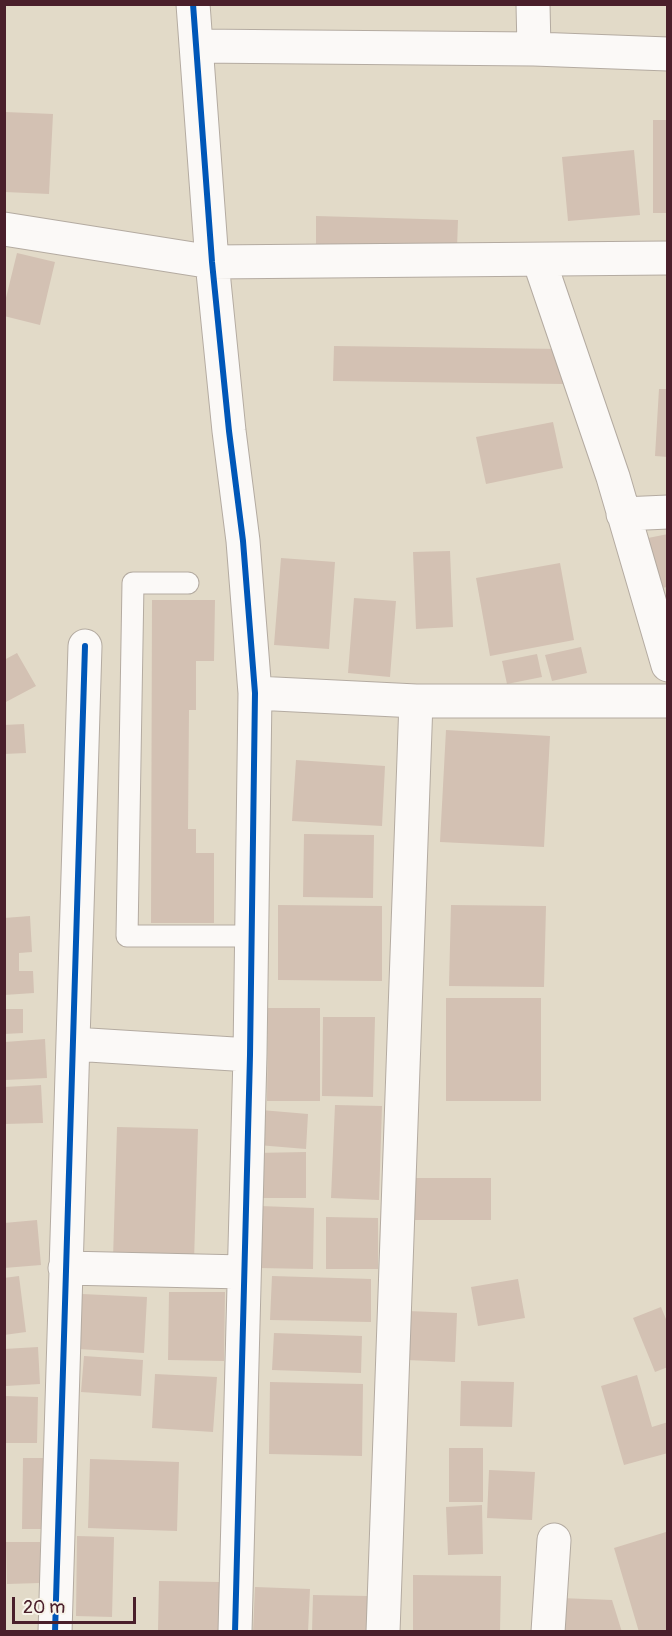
<!DOCTYPE html>
<html>
<head>
<meta charset="utf-8">
<style>
  body { margin:0 }
  #map { position:relative; width:672px; height:1636px; overflow:hidden; background:#e2dac8; font-family:Pangolin,sans-serif }
  canvas { display:block }
  .frame { position:absolute; inset:0; border:6px solid #4a1f2b; pointer-events:none }
  .scale { position:absolute; left:12px; top:1597px; width:124px; height:27px; box-sizing:border-box; border:3px solid #4a1f2b; border-top:0; padding-left:8px; font-size:18px; line-height:21px; white-space:nowrap; color:#4a1f2b; -webkit-text-stroke:4px #f7f3e8; paint-order:stroke }
</style>
</head>
<body>
<div id="map">
<canvas width="672" height="1636"></canvas>
<div class="frame"></div>
<div class="scale">20 m</div>
</div>
<script>
const context = document.querySelector('canvas').getContext('2d');
context.lineJoin = 'round';
function paint(path, color) { context.fillStyle = color; context.fill(path, 'evenodd'); }
const toPath = rows => new Path2D(rows.map(r => 'M' + r).join(''));
function strokePath(path, color, width, dash) { context.strokeStyle = color; context.lineWidth = width; context.lineCap = dash ? 'butt' : 'round'; context.setLineDash(dash || []); context.stroke(path); }
const building = toPath([
  [5,112,53,114,49,194,5,192],
  [653,120,668,120,668,213,653,213],
  [634,150,640,215,568,221,562,157],
  [316,216,458,220,457,248,316,245],
  [17,253,55,262,40,325,4,316,4,306],
  [334,346,564,349,563,384,333,381],
  [659,389,668,389,668,457,655,456],
  [553,422,563,468,486,484,476,437],
  [668,534,668,587,653,589,643,539],
  [450,551,453,627,416,629,413,552],
  [281,558,335,562,329,649,274,645],
  [560,563,574,640,490,656,476,578],
  [354,598,396,601,390,677,348,673],
  [152,600,215,600,214,661,196,661,196,710,189,710,188,829,196,829,196,853,214,853,214,923,151,923],
  [581,647,587,673,552,681,545,655],
  [17,653,36,686,4,703,4,660],
  [537,654,542,677,507,684,502,661],
  [24,724,26,753,4,754,4,725],
  [446,730,550,736,544,847,440,842],
  [296,760,385,766,382,826,292,821],
  [304,834,374,835,373,898,303,897],
  [278,905,382,906,382,981,278,980],
  [451,905,546,906,544,987,449,986],
  [30,916,32,952,19,953,19,971,33,971,34,993,4,995,4,918],
  [446,998,541,998,541,1101,446,1101],
  [268,1008,320,1008,320,1101,267,1101],
  [4,1009,23,1009,23,1033,4,1034],
  [323,1017,375,1017,373,1097,322,1096],
  [45,1039,47,1078,5,1080,5,1042],
  [41,1085,43,1123,4,1124,4,1087],
  [335,1105,382,1106,379,1200,331,1198],
  [261,1110,308,1114,306,1149,258,1145],
  [117,1127,198,1129,194,1261,113,1259],
  [306,1152,306,1198,254,1198,254,1153],
  [415,1178,491,1178,491,1220,415,1220],
  [260,1206,314,1208,313,1269,259,1268],
  [326,1217,378,1218,378,1269,326,1269],
  [37,1220,41,1265,4,1268,4,1223],
  [19,1276,26,1332,4,1335,4,1278],
  [272,1276,371,1279,371,1322,270,1320],
  [518,1279,525,1318,478,1326,471,1287],
  [169,1292,225,1292,224,1361,168,1360],
  [82,1294,147,1297,144,1353,78,1349],
  [661,1307,668,1324,668,1367,655,1372,633,1318],
  [408,1311,457,1313,455,1362,406,1360],
  [274,1333,362,1336,361,1373,272,1370],
  [38,1347,40,1384,6,1386,4,1349],
  [84,1356,143,1360,141,1396,81,1392],
  [155,1374,217,1377,213,1432,152,1428],
  [637,1375,652,1427,668,1422,668,1453,624,1465,601,1386],
  [461,1381,514,1382,512,1427,460,1426],
  [270,1382,363,1384,362,1456,269,1454],
  [4,1396,38,1397,37,1443,4,1443],
  [449,1448,483,1448,483,1502,449,1502],
  [23,1458,55,1458,54,1529,22,1529],
  [90,1459,179,1462,177,1531,88,1528],
  [489,1470,535,1472,532,1520,487,1518],
  [482,1505,483,1554,448,1555,446,1507],
  [666,1532,668,1632,639,1632,614,1548],
  [77,1536,114,1537,112,1617,76,1616],
  [6,1542,40,1542,40,1583,7,1584],
  [413,1575,501,1576,500,1632,413,1632],
  [159,1581,220,1582,219,1632,158,1631],
  [255,1587,310,1589,308,1632,253,1632],
  [313,1595,368,1596,367,1632,312,1632],
  [560,1598,612,1600,622,1632,558,1632]
]);
const service = toPath([
  [188,583,133,583,127,936,251,936]
]);
const minor = toPath([
  [193,4,212,262,229,431,243,541,255,693,250,1055,235,1632],
  [533,4,534,49],
  [196,46,534,49,668,54],
  [4,229,212,262,668,258],
  [539,260,613,477,668,665],
  [623,514,668,512],
  [255,693,416,701,668,701],
  [73,1044,250,1055],
  [65,1268,244,1272],
  [55,1632,85,646],
  [383,1632,416,701],
  [548,1632,554,1540]
]);
const cycleway = toPath([
  [193,4,212,262,229,431,243,541,255,693,250,1055,235,1632],
  [55,1632,85,646]
]);
paint(building, '#d3c1b3');
strokePath(service, '#b4aba1', 23);
strokePath(minor, '#b4aba1', 35);
strokePath(service, '#fbf9f7', 21);
strokePath(minor, '#fbf9f7', 33);
strokePath(cycleway, '#0057b8', 6);
</script>
</body>
</html>
